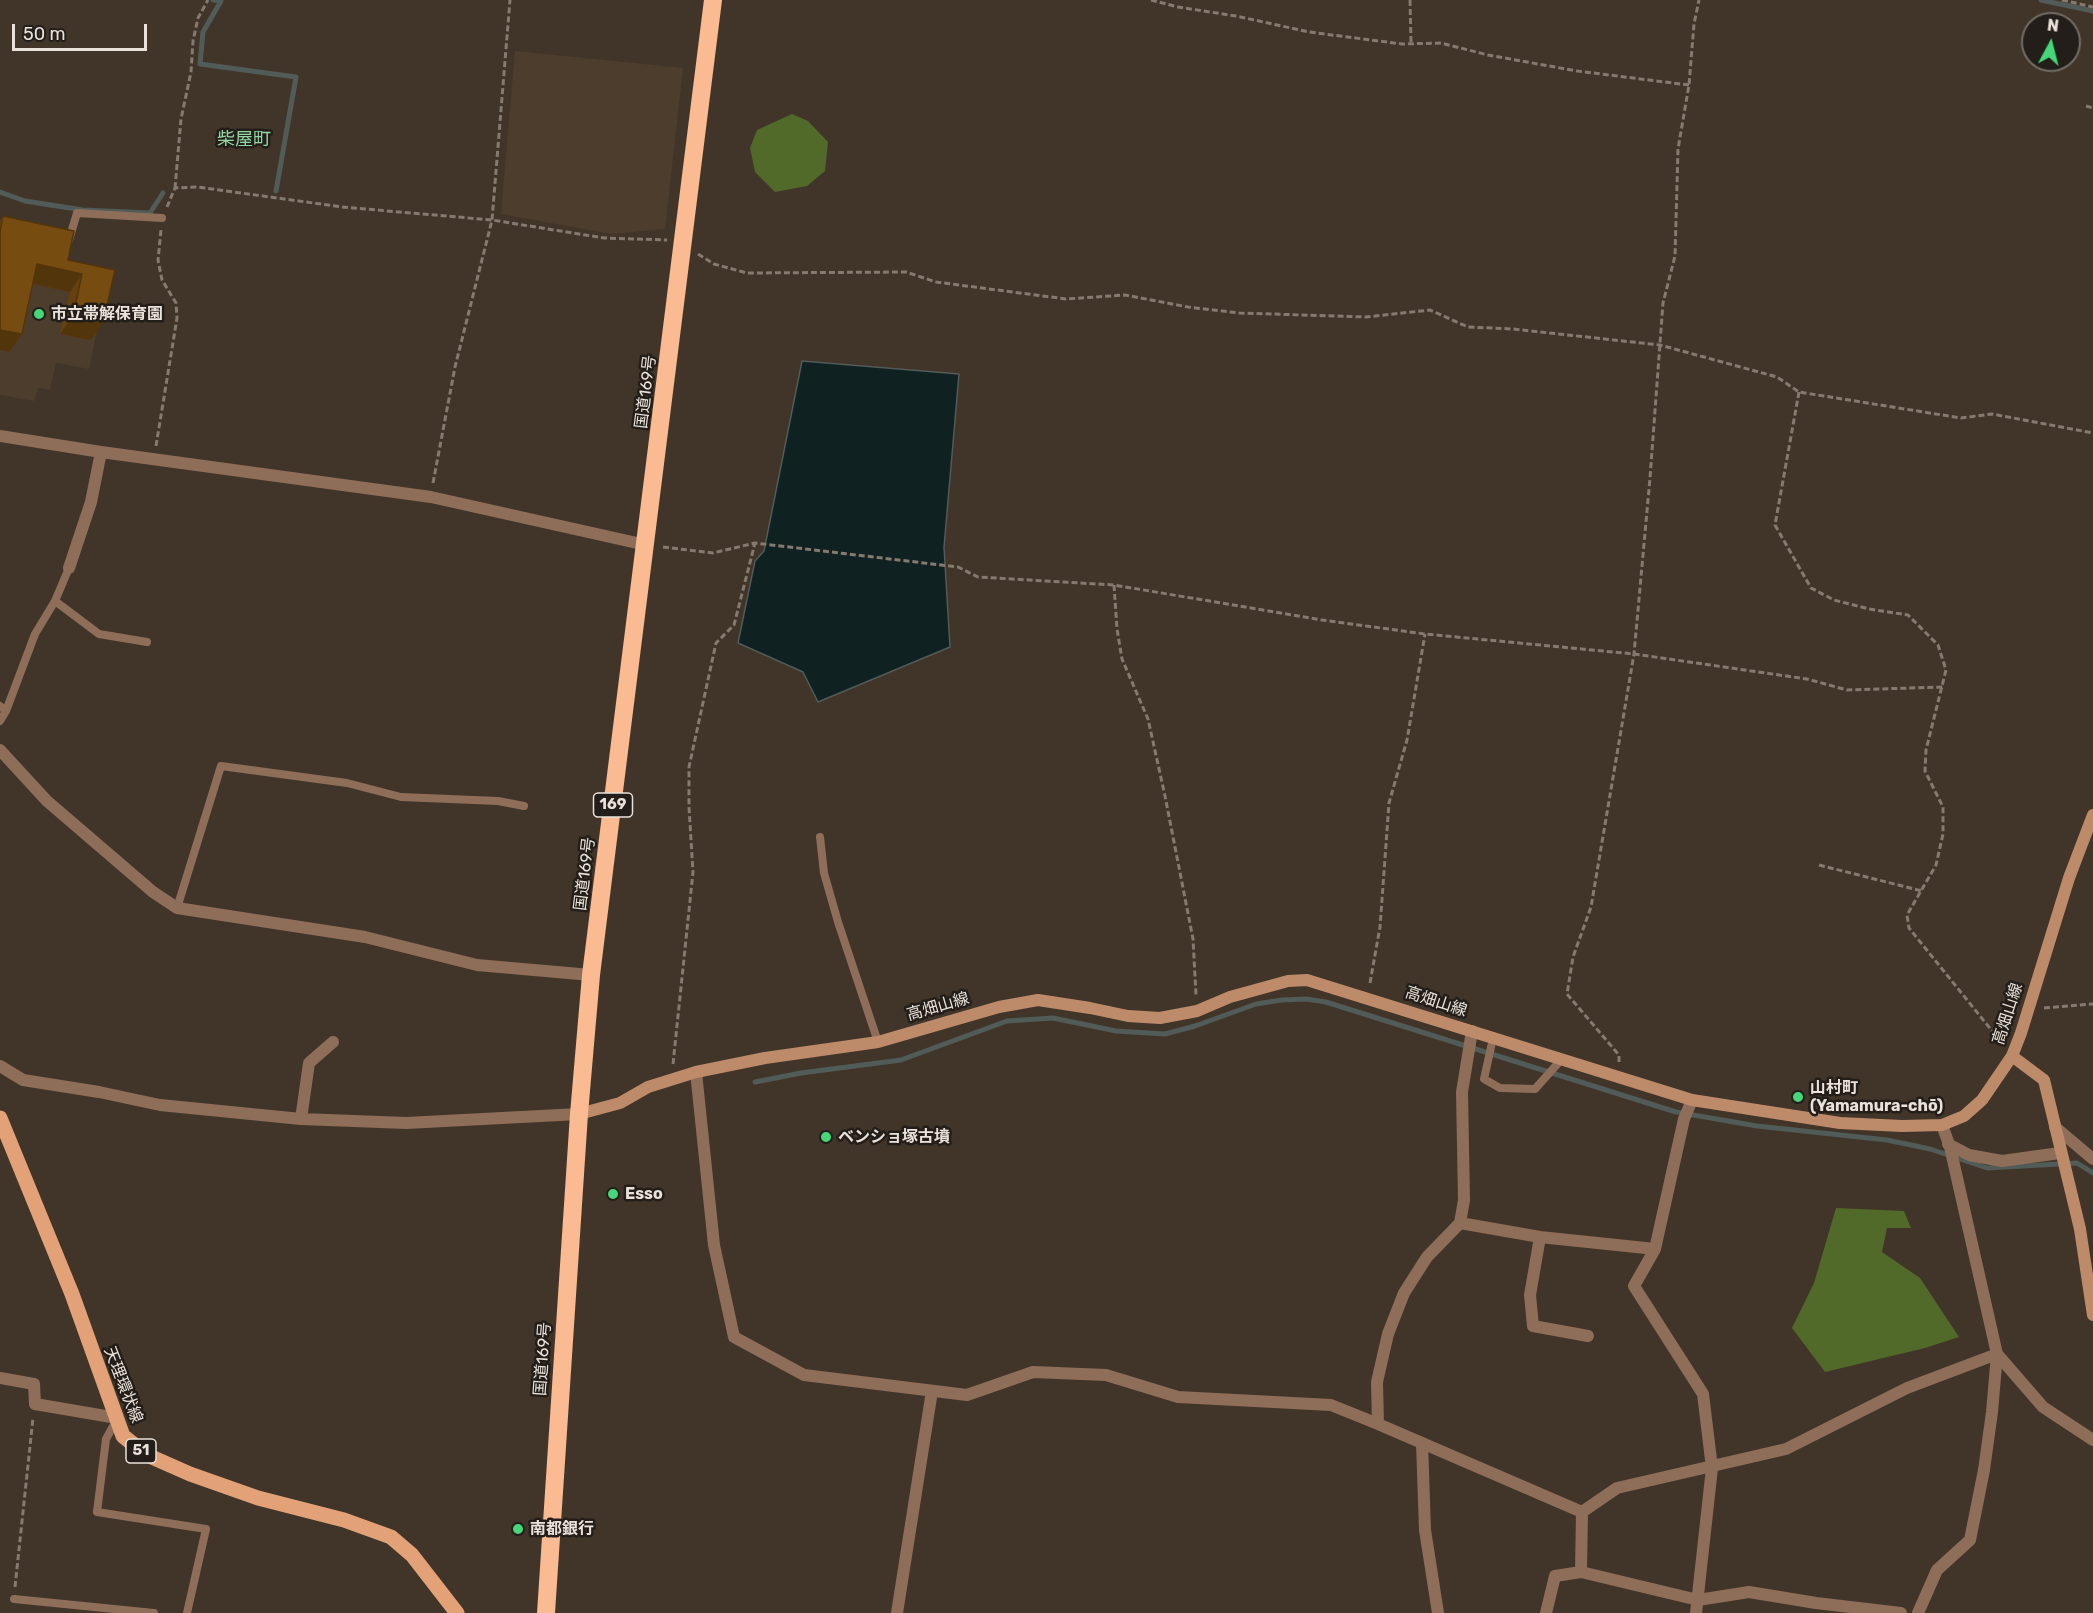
<!DOCTYPE html>
<html>
<head>
<meta charset="utf-8">
<style>
  body { margin:0 }
  #map { position:relative; width:2093px; height:1613px; overflow:hidden; background:#413529; font-family:Rubik,sans-serif }
  canvas { display:block }
  .north { position:absolute; left:2021px; top:12px; width:60px; height:60px; box-sizing:border-box; background:#231e19; border:2px solid #726c66; border-radius:50%; rotate:7deg; font-size:16px; font-weight:700; line-height:24px; text-align:center; color:#e9e2da }
  .north::after { content:''; display:block; margin:auto; width:21px; height:27px; background:#45d77a; clip-path:polygon(50% 0,100% 100%,50% 72%,0 100%) }
  .scale { position:absolute; left:12px; top:24px; width:135px; height:27px; box-sizing:border-box; border:3px solid #e9e2da; border-top:0; padding-left:8px; font-size:18px; line-height:21px; white-space:nowrap; color:#e9e2da; -webkit-text-stroke:4px #231e19; paint-order:stroke }
</style>
</head>
<body>
<div id="map">
<canvas width="2093" height="1613"></canvas>
<div class="north">N</div>
<div class="scale">50 m</div>
</div>
<script>
const context = document.querySelector('canvas').getContext('2d');
context.lineJoin = 'round';
function paint(path, color) { context.fillStyle = color; context.fill(path, 'evenodd'); }
const toPath = rows => new Path2D(rows.map(r => 'M' + r).join(''));
function strokePath(path, color, width, dash) { context.strokeStyle = color; context.lineWidth = width; context.lineCap = dash ? 'butt' : 'round'; context.setLineDash(dash || []); context.stroke(path); }
function drawText(font, color, halo, rows, align = 'center') {
  context.font = font + ' Rubik,"Noto Sans JP",sans-serif'; context.lineWidth = 5; context.setLineDash([]); context.textBaseline = 'middle'; context.strokeStyle = halo; context.fillStyle = color; for (const [text, x, y, turn = 0] of rows) {
    context.save(); context.translate(x, y); context.rotate((+turn || 0) * Math.PI / 180); context.textAlign = isNaN(turn) ? turn : align; if (halo) context.strokeText(text, 0, 0); context.fillText(text, 0, 0); context.restore();
  }
}
const built = toPath([
  [515,51,683,68,665,229,611,234,501,214],
  [0,233,63,275,107,283,89,369,56,363,50,390,38,388,34,401,0,395]
]);
const green = toPath([
  [792,114,808,121,828,142,825,171,807,186,775,192,755,172,750,148,757,130],
  [1836,1208,1904,1211,1911,1228,1887,1228,1882,1252,1920,1278,1959,1337,1925,1348,1825,1372,1792,1328,1814,1283]
]);
const water = toPath([
  [802,361,959,374,944,547,950,647,818,702,803,672,738,643,755,561,764,551,802,361]
]);
const stream = toPath([
  [213,0,221,1,203,32,200,64,296,77,276,191],
  [2041,0,2093,11],
  [0,192,25,201,83,210,150,213,163,193],
  [755,1082,801,1073,901,1060,1007,1021,1053,1018,1116,1031,1165,1034,1195,1026,1256,1004,1282,1000,1306,999,1326,1002,1676,1112,1757,1126,1887,1140,1930,1149,1987,1168,2077,1163,2093,1173]
]);
const path = toPath([
  [1151,0,1178,7,1236,16,1309,32,1402,44,1441,43,1488,55,1577,71,1689,85],
  [1410,0,1411,43],
  [2062,0,2093,7],
  [2086,106,2093,108],
  [175,188,181,119,191,72,193,41,198,18,208,0],
  [167,207,175,188,198,187,342,207,492,220,604,238,667,240],
  [698,254,714,264,747,273,906,272,936,282,1066,299,1125,295,1188,307,1239,313,1366,317,1430,310,1468,327,1513,329,1660,345,1777,377,1799,392,1961,418,1992,414,2093,433],
  [1799,392,1775,525,1811,588,1834,600,1869,609,1908,615,1938,645,1946,670,1926,750,1925,771,1943,807,1943,834,1936,865,1907,915,1909,928,2001,1042],
  [156,446,177,318,176,303,162,280,158,260,161,230],
  [433,483,455,367,492,220,510,0],
  [663,547,713,553,755,543,958,567,978,577,1114,585,1322,620,1425,634,1634,654,1807,679,1847,690,1943,687],
  [1114,585,1117,629,1122,659,1148,719,1165,796,1193,939,1196,995],
  [1819,865,1922,891],
  [1370,983,1380,927,1389,803,1407,740,1425,634],
  [2044,1008,2093,1004],
  [1619,1062,1619,1055,1567,994,1573,957,1591,907,1634,654,1650,478,1663,303,1675,256,1678,149,1689,85,1694,24,1699,0],
  [673,1064,693,872,689,807,689,767,716,643,734,625,755,543],
  [15,1587,33,1418]
]);
const lane = toPath([
  [69,240,77,213,162,218],
  [69,568,55,601,99,634,147,642],
  [0,706,6,711,0,721],
  [6,711,35,634,55,601],
  [820,837,824,873,838,922,878,1042],
  [177,908,221,766,347,783,401,797,498,801,524,806],
  [1493,1038,1484,1079,1500,1088,1535,1089,1561,1060],
  [116,1421,106,1439,97,1512,206,1529,187,1613],
  [14,1599,154,1613]
]);
const street = toPath([
  [0,436,101,452,431,497,646,545],
  [69,568,91,502,101,452],
  [0,750,47,801,153,892,177,908,365,937,477,965,591,975],
  [0,1066,23,1080,99,1092,160,1105,301,1119,406,1123,579,1114],
  [696,1072,714,1245,734,1337,804,1375,967,1395,1033,1372,1106,1375,1178,1397,1331,1405,1378,1424,1582,1512,1617,1488,1786,1449,1907,1388,1997,1354,1992,1412,1984,1470,1970,1540,1937,1570,1918,1613],
  [1692,1100,1684,1119,1655,1249,1634,1286,1703,1394,1712,1468,1696,1613],
  [301,1119,309,1063,333,1042],
  [1942,1125,1950,1147,1997,1354,2043,1407,2093,1440],
  [2055,1127,2093,1159],
  [1948,1144,1969,1155,2002,1161,2060,1153],
  [1460,1223,1540,1237,1655,1249],
  [1540,1237,1530,1295,1533,1326,1588,1336],
  [0,1378,34,1384,35,1404,117,1418],
  [1378,1424,1377,1382,1388,1334,1404,1293,1427,1257,1460,1223,1464,1200,1462,1092,1472,1031],
  [1422,1443,1425,1530,1438,1613],
  [1581,1572,1582,1512],
  [897,1613,932,1391],
  [1546,1613,1555,1576,1581,1572,1698,1600,1749,1592,1816,1603,1901,1613]
]);
const secondary = toPath([
  [2012,1056,2044,1080,2080,1229,2093,1315],
  [579,1114,620,1103,648,1087,696,1072,765,1058,878,1042,999,1007,1038,1000,1090,1008,1128,1016,1160,1018,1197,1011,1230,997,1288,981,1307,980,1692,1100,1840,1123,1902,1126,1942,1125,1964,1116,1982,1100,2012,1056,2021,1033,2069,878,2093,815]
]);
const primary = toPath([
  [0,1118,72,1294,123,1436,147,1455,190,1474,258,1498,344,1520,391,1537,412,1555,457,1613]
]);
const highway = toPath([
  [546,1613,579,1114,591,975,713,0]
]);
const wall = toPath([
  [3,216,68,260,115,270,91,340,60,334,70,292,33,284,22,334,9,352,0,350,0,221]
]);
const shadedWall = toPath([
  [37,264,82,274,70,292,25,282],
  [73,316,103,323,91,340,60,334],
  [0,330,22,334,9,352,0,350]
]);
const building = toPath([
  [3,216,74,231,68,260,115,270,103,323,73,316,82,274,37,264,22,334,0,330,0,232,3,216]
]);
const markers = [
  [39,314,6,"#45d77a"],
  [1798,1097,6,"#45d77a"],
  [826,1137,6,"#45d77a"],
  [613,1194,6,"#45d77a"],
  [518,1529,6,"#45d77a"]
];
const shields = [
  [613,805,39],
  [141,1451,30]
];
const shieldNames = [
  ["169",613,805],
  ["51",141,1451]
];
const poiNames = [
  ["市立帯解保育園",51,314],
  ["山村町",1810,1088],
  ["(Yamamura-chō)",1810,1106],
  ["ベンショ塚古墳",838,1137],
  ["Esso",625,1194],
  ["南都銀行",530,1529]
];
const streetNames = [
  ["国道169号",646,392,-83],
  ["国道169号",585,874,-83],
  ["高畑山線",1436,1002,18],
  ["高畑山線",938,1007,-16],
  ["高畑山線",2008,1014,-72],
  ["国道169号",543,1359,-86],
  ["天理環状線",123,1385,69]
];
const neighbourhoodNames = [
  ["柴屋町",244,140]
];
paint(built, '#4d3d2c');
paint(green, '#516929');
paint(water, '#102121');
strokePath(water, '#515b58', 1.5);
strokePath(stream, '#515b58', 5);
strokePath(path, '#847a6f', 3, [6, 3]);
strokePath(lane, '#8e6d59', 8);
strokePath(street, '#8e6d59', 12);
strokePath(secondary, '#be8b6a', 12);
strokePath(primary, '#e3a177', 15);
strokePath(highway, '#faba92', 18);
paint(wall, '#66410f');
paint(shadedWall, '#53350c');
paint(building, '#774c11');
strokePath(building, '#53350c', 1.5);
for (const [x, y, r, color] of markers) { const dot = new Path2D(); dot.arc(x, y, r, 0, 2 * Math.PI); context.fillStyle = color; context.fill(dot); strokePath(dot, '#231e19', 2); }
for (const [x, y, w] of shields) { const box = new Path2D(); box.roundRect(x - w / 2, y - 12, w, 24, 4.5); context.fillStyle = '#231e19'; context.fill(box); strokePath(box, '#e9e2da', 1.5); }
drawText('bold 15px', '#e9e2da', null, shieldNames);
drawText('bold 16px', '#e9e2da', '#231e19', poiNames, 'left');
drawText('16px', '#e9e2da', '#231e19', streetNames);
drawText('18px', '#92d6a3', '#231e19', neighbourhoodNames);
</script>
</body>
</html>
